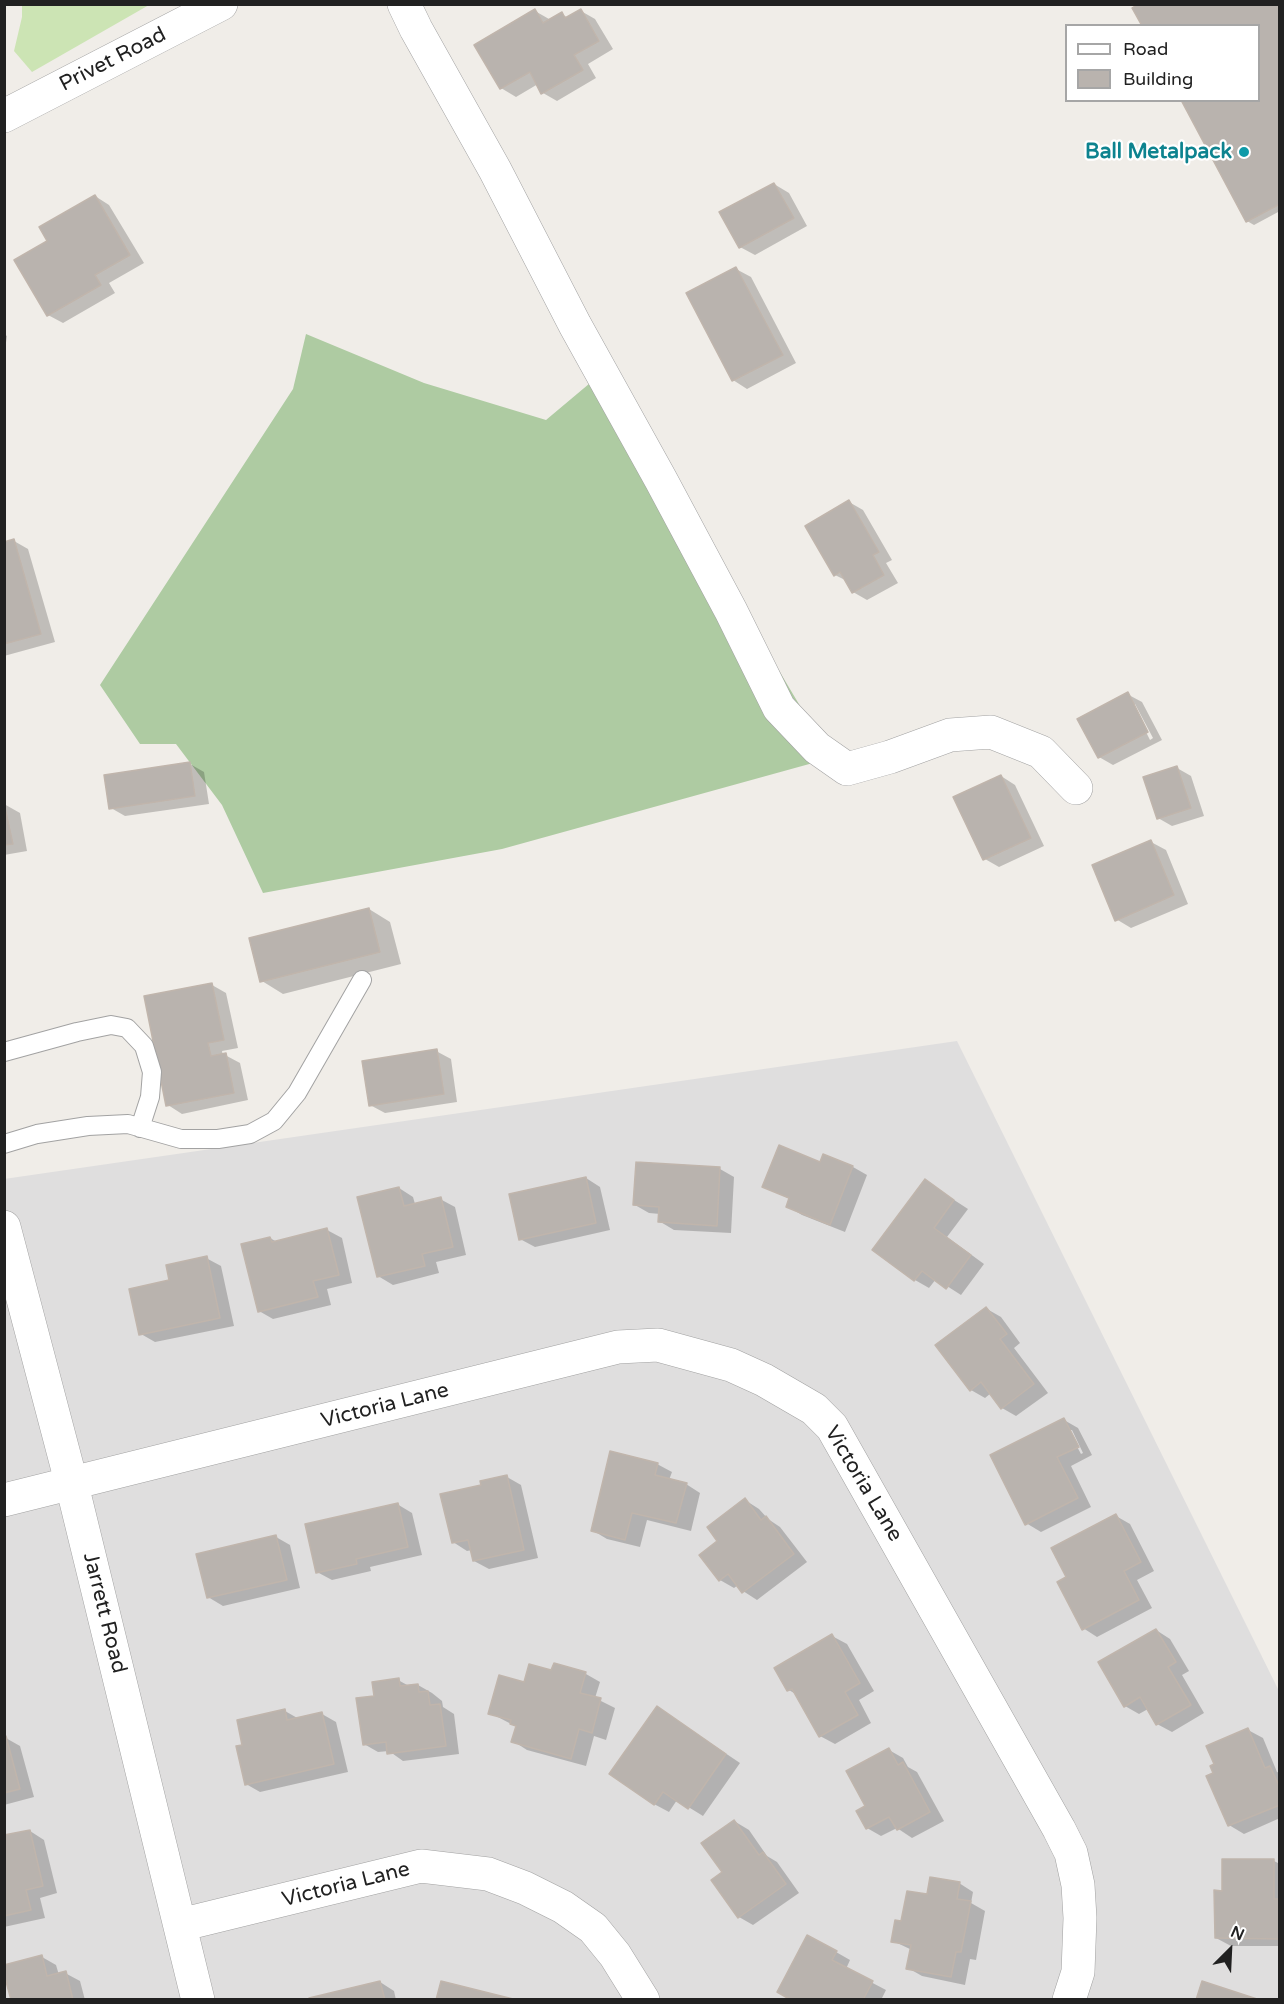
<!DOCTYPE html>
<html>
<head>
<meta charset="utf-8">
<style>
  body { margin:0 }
  #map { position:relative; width:1284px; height:2004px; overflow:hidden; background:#f0ede8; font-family:"Varela Round",sans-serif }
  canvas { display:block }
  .frame { position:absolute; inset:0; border:6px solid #212121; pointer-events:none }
  .legend { position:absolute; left:1065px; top:24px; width:195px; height:78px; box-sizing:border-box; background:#fff; border:2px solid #a6a6a6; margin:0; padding:8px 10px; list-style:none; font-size:18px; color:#212121 }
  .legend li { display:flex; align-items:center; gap:12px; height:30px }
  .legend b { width:30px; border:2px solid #a6a6a6 }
  .north { position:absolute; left:1200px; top:1920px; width:60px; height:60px; -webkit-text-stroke:4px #fff; paint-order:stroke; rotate:24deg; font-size:16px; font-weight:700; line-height:24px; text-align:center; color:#212121 }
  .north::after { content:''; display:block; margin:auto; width:21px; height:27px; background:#212121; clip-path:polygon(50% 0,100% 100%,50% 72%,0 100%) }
</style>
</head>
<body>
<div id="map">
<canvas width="1284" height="2004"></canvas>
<div class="frame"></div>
<ul class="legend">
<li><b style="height:8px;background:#fff"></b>Road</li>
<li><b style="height:16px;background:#b9b3ae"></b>Building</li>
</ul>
<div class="north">N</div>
</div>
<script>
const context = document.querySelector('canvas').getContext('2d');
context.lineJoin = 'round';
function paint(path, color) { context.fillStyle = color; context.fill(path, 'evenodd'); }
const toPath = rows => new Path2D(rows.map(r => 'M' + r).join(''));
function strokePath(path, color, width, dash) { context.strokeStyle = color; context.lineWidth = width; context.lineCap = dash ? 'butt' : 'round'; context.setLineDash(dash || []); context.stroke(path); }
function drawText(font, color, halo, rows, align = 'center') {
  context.font = font + ' "Varela Round",sans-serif'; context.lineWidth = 4.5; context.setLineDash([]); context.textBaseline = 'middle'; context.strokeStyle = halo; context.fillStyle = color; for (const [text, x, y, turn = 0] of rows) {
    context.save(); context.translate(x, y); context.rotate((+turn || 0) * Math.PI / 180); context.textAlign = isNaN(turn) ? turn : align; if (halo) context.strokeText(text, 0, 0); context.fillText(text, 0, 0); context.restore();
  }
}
const residential = toPath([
  [957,1041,1279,1691,1279,1999,5,1999,4,1179]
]);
const grass = toPath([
  [22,5,22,4,149,5,32,72,14,51,22,17]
]);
const forest = toPath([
  [306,334,424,383,546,420,602,373,831,758,502,849,263,893,222,805,176,744,140,744,100,685,293,389]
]);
const shadow = toPath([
  [1280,4,1280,211,1254,225,1247,221,1258,100,1258,26],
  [535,11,549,19,562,14,568,18,581,11,595,19,613,49,588,64,596,78,557,101,543,93,538,84,516,97,501,88,476,45],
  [774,184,789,193,807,226,755,255,740,247],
  [95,196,109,205,144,263,109,283,115,293,63,323,48,315,49,242],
  [736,269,751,277,796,363,747,389,733,380],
  [4,334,7,336,4,356],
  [849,502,863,510,892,560,886,563,898,583,867,600,853,592,847,581,835,575],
  [14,541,28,549,55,642,4,656,4,544],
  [1127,694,1142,702,1162,740,1113,765,1099,757],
  [1132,704,1135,704,1153,738,1150,740],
  [190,764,204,772,209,804,125,816,111,808],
  [1177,768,1191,776,1204,816,1172,826,1158,818],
  [1001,776,1015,785,1044,846,999,867,985,859],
  [4,804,20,813,27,851,4,855],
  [1151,842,1166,850,1188,904,1131,928,1116,919],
  [369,909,390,922,401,964,283,994,262,981],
  [212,985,226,993,238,1048,222,1051,223,1056,225,1055,240,1063,248,1100,182,1114,168,1105],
  [436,1051,451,1059,457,1102,385,1113,370,1105],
  [824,1156,853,1167,867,1175,845,1232,802,1215,787,1206,790,1199,764,1187,821,1164],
  [720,1169,734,1177,731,1233,674,1230,659,1221,660,1214,649,1213,635,1205],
  [586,1178,600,1187,610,1230,535,1247,520,1239],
  [925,1181,968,1209,947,1237,984,1264,961,1295,936,1279,929,1288,915,1280],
  [399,1188,413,1197,415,1204,440,1199,455,1207,466,1255,436,1262,439,1273,393,1285,378,1276],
  [327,1230,342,1238,352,1283,327,1289,331,1305,273,1319,259,1311,270,1238,277,1242],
  [206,1258,221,1266,234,1326,155,1342,141,1334],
  [987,1309,1001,1317,1020,1343,1014,1348,1048,1393,1016,1416,1002,1408,991,1393,985,1398,971,1390],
  [1064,1420,1078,1428,1092,1455,1071,1466,1091,1507,1041,1532,1026,1523],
  [1068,1430,1072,1430,1083,1453,1081,1454],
  [657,1464,672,1472,669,1480,686,1484,700,1493,691,1531,647,1520,640,1547,607,1539,592,1530],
  [507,1477,521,1485,538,1558,489,1569,474,1561,472,1550,467,1551,453,1542,483,1486],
  [745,1500,759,1509,768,1519,780,1527,807,1562,757,1600,743,1591,738,1585,734,1588,720,1580,719,1541],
  [397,1504,412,1513,422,1555,370,1567,371,1571,332,1580,317,1572],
  [1116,1516,1130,1524,1154,1571,1137,1580,1152,1608,1097,1637,1083,1628,1068,1578],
  [276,1537,290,1545,300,1588,223,1606,208,1597],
  [1156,1630,1170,1639,1189,1671,1182,1675,1204,1713,1172,1732,1157,1724,1148,1709,1139,1714,1125,1706],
  [832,1636,847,1644,874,1691,859,1700,871,1723,835,1744,820,1736,797,1695,789,1690],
  [555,1665,586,1674,600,1682,595,1698,615,1708,606,1740,594,1736,586,1766,527,1750,513,1741,517,1727,490,1713,525,1684,552,1672],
  [398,1680,409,1686,418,1685,432,1693,442,1701,443,1707,454,1714,459,1754,403,1761,389,1751,378,1752,364,1744,376,1697],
  [658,1708,740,1763,703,1816,677,1800,669,1812,654,1804],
  [285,1711,299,1719,322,1714,336,1722,348,1772,260,1792,246,1784],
  [1248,1730,1263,1738,1277,1772,1280,1773,1280,1818,1244,1834,1229,1825,1215,1774],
  [4,1737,20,1746,34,1797,4,1805],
  [889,1750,903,1758,908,1767,917,1772,944,1821,912,1838,897,1828,881,1836,867,1828,867,1807],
  [734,1821,749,1830,767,1856,777,1862,799,1893,753,1925,739,1917,724,1872],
  [30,1831,44,1840,57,1893,40,1898,45,1918,4,1927,4,1837],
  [1223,1861,1274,1861,1280,1864,1280,1946,1231,1946,1216,1938,1223,1892],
  [959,1883,973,1892,971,1903,985,1911,976,1960,970,1959,965,1985,922,1976,908,1968,912,1950,893,1941,902,1923],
  [836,1952,850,1960,846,1969,886,1990,881,2000,793,2000],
  [42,1957,56,1965,59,1975,65,1973,80,1981,85,2000,13,2000],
  [380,1982,394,1991,396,2000,311,2000]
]);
const building = toPath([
  [1138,4,1280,4,1280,204,1246,222,1181,100,1258,100,1258,26,1142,26,1132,8,1138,4],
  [535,9,543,23,562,12,565,18,581,9,599,41,574,55,583,70,541,94,530,72,500,89,474,45,535,9],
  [774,183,794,218,739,248,719,212,774,183],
  [95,195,130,255,95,275,101,285,47,316,14,260,47,241,39,227,95,195],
  [736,267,783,355,732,381,686,293,736,267],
  [849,500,879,552,873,555,884,575,852,593,840,572,834,576,805,526,849,500],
  [14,539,41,634,4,644,4,542,14,539],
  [1128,692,1148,732,1098,758,1077,719,1128,692],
  [190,762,195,796,109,809,104,775,190,762],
  [1177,766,1191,808,1157,819,1143,777,1177,766],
  [1001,775,1031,838,983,860,953,797,1001,775],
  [4,803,13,844,4,845,4,803],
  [1151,840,1174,895,1115,921,1092,865,1151,840],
  [369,908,380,952,260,982,249,938,369,908],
  [212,983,224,1040,208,1043,211,1056,226,1053,234,1093,166,1106,144,996,212,983],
  [437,1049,444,1094,369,1106,362,1061,437,1049],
  [779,1145,820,1162,823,1154,853,1166,830,1225,786,1207,789,1198,762,1187,779,1145],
  [636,1162,720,1167,717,1226,658,1222,659,1207,633,1205,636,1162],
  [586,1177,596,1223,519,1240,509,1194,586,1177],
  [925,1179,954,1200,934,1228,971,1255,946,1289,922,1271,914,1281,872,1250,925,1179],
  [399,1187,404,1206,441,1197,453,1247,422,1254,425,1266,377,1277,357,1197,399,1187],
  [327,1228,339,1275,313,1281,318,1297,258,1312,241,1244,270,1237,272,1242,327,1228],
  [207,1256,220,1318,139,1335,129,1289,169,1280,166,1265,207,1256],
  [986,1307,1007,1334,1000,1339,1034,1384,1001,1409,981,1382,970,1391,935,1345,986,1307],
  [1064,1418,1079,1447,1057,1457,1078,1498,1025,1525,990,1455,1064,1418],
  [610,1451,658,1463,655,1475,687,1483,676,1523,632,1513,625,1540,591,1531,610,1451],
  [507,1475,524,1550,473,1561,468,1540,452,1543,440,1494,481,1485,480,1481,507,1475],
  [745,1498,761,1520,766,1516,794,1554,742,1593,728,1574,719,1581,699,1555,717,1541,707,1527,745,1498],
  [398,1503,408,1547,356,1559,357,1564,316,1573,305,1524,398,1503],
  [1116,1514,1141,1562,1124,1571,1139,1600,1082,1630,1057,1582,1066,1577,1051,1548,1116,1514],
  [276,1535,287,1580,207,1598,196,1554,276,1535],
  [1156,1629,1176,1662,1168,1667,1191,1705,1156,1725,1140,1697,1124,1707,1098,1662,1156,1629],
  [832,1634,860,1683,845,1692,858,1715,819,1737,792,1689,787,1691,774,1668,832,1634],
  [554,1663,586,1672,580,1693,601,1698,592,1733,579,1729,571,1759,511,1742,516,1726,510,1724,511,1720,488,1714,499,1675,524,1682,529,1664,551,1670,554,1663],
  [399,1678,400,1686,418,1684,419,1692,428,1691,430,1705,440,1704,446,1746,387,1754,386,1742,363,1745,356,1698,374,1696,372,1682,399,1678],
  [657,1706,726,1754,688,1809,663,1792,654,1805,609,1774,657,1706],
  [285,1709,287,1720,322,1712,334,1764,245,1785,236,1746,242,1745,237,1720,285,1709],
  [1248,1728,1265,1768,1270,1766,1280,1788,1280,1805,1228,1826,1206,1776,1213,1773,1210,1766,1214,1764,1206,1746,1248,1728],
  [4,1736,6,1736,20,1789,4,1793,4,1736],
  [889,1748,898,1765,903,1762,930,1812,897,1830,889,1817,866,1829,856,1811,865,1806,846,1771,889,1748],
  [734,1820,759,1855,763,1852,786,1884,738,1918,711,1880,722,1872,701,1843,734,1820],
  [30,1830,43,1886,26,1890,31,1910,4,1916,4,1835,30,1830],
  [1222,1859,1274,1859,1274,1899,1280,1899,1280,1939,1215,1938,1214,1890,1222,1891,1222,1859],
  [930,1877,960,1882,957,1899,971,1901,961,1952,956,1952,951,1977,906,1969,911,1945,891,1942,895,1920,901,1921,907,1891,927,1894,930,1877],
  [807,1935,837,1951,832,1960,873,1981,863,2000,791,2000,777,1992,807,1935],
  [42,1955,47,1976,66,1971,73,2000,11,2000,4,1974,4,1965,42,1955],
  [380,1981,385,2000,309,2000,309,1998,380,1981],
  [441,1981,517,2000,436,2000,441,1981],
  [1202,1981,1260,2000,1196,2000,1202,1981]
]);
const lane = toPath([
  [4,1052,77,1032,111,1025,127,1028,144,1046,152,1072,150,1097,140,1128],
  [4,1144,37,1134,88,1126,128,1124,181,1139,218,1139,250,1134,274,1121,297,1093,362,980]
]);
const street = toPath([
  [404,4,416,29,495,170,575,325,661,480,731,611,779,708,817,748,847,769,890,757,950,735,991,732,1041,752,1076,788],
  [4,116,221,4],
  [4,1227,72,1485,198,2000],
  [4,1500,618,1347,658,1345,731,1365,764,1380,814,1409,832,1427,1059,1829,1071,1853,1078,1885,1080,1918,1078,1972,1069,2000],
  [180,1925,421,1866,488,1874,525,1888,563,1907,593,1928,615,1955,643,2000]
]);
const markers = [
  [1244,152,6,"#0f9aa8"]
];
const streetNames = [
  ["Privet Road",113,60,-27],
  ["Victoria Lane",385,1406,-14],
  ["Victoria Lane",863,1484,59],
  ["Jarrett Road",104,1613,76],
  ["Victoria Lane",346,1885,-14]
];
const cultureNames = [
  ["Ball Metalpack",1232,152]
];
paint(residential, '#dfdede');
paint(grass, '#cce4b4');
paint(forest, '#aecba2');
paint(shadow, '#0003');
paint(building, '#b9b3ae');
strokePath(building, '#c0b5ac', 1.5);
strokePath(lane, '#a2a2a2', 20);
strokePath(street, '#a2a2a2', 34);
strokePath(lane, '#fff', 18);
strokePath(street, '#fff', 33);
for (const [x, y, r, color] of markers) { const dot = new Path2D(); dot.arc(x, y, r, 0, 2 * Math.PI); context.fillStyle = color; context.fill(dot); strokePath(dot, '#fff', 2); }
drawText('21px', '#212121', '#fff', streetNames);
drawText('bold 21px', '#0d838f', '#fff', cultureNames, 'right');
</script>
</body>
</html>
